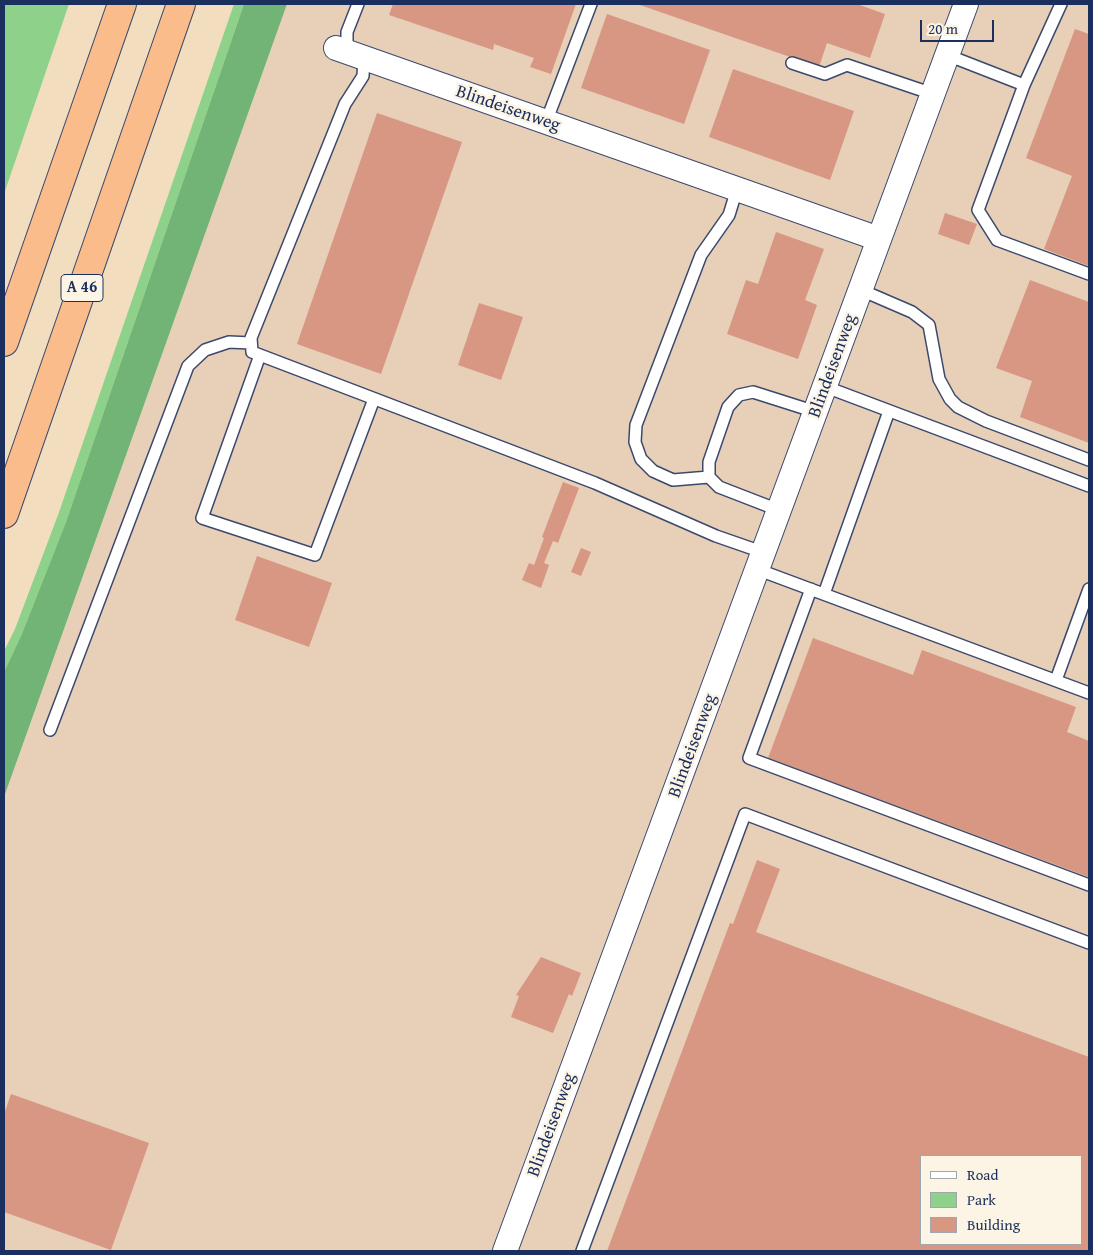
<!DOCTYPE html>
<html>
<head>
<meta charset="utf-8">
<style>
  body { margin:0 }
  #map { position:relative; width:1093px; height:1255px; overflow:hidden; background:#f2debf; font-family:"Gentium Book Plus",serif }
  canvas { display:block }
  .frame { position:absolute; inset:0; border:5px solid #1b2f5e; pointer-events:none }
  .legend { position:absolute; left:920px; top:1155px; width:162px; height:90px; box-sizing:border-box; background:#fcf5e5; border:1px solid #a2a6af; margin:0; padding:6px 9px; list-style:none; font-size:15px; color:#1b2f5e }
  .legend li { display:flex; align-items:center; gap:10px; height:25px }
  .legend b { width:25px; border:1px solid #a2a6af }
  .scale { position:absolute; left:920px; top:20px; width:74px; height:22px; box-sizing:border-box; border:2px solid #1b2f5e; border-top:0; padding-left:6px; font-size:15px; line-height:18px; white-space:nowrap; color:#1b2f5e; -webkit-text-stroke:4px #fcf5e5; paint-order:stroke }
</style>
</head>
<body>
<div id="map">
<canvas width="1093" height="1255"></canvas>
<div class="frame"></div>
<ul class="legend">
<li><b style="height:6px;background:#fff"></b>Road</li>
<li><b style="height:14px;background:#8ed18a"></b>Park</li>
<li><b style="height:14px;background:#d79783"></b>Building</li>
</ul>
<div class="scale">20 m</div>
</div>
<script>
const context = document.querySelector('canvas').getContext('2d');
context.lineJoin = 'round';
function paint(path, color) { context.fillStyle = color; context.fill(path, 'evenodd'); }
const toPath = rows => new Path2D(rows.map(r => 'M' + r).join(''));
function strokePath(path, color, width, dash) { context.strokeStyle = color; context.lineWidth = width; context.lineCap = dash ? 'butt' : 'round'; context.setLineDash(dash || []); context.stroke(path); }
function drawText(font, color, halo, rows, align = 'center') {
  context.font = font + ' "Gentium Book Plus",serif'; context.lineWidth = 5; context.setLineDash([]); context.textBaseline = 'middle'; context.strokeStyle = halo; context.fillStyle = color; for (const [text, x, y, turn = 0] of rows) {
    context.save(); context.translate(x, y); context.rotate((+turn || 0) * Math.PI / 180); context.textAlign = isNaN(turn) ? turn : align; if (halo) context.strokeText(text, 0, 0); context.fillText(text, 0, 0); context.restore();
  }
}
const built = toPath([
  [287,4,1089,4,1089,1251,4,1251,4,797],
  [922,1156,1082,1156,1082,1244,922,1244]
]);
const green = toPath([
  [4,4,69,4,4,194],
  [234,4,244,4,66,522,21,636,4,672,4,651,15,629,58,515]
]);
const forest = toPath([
  [244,4,287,4,4,797,4,672,21,636,66,522]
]);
const building = toPath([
  [393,4,576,4,551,74,530,67,534,58,494,44,493,50,389,15],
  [637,4,857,4,885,14,870,58,827,43,819,67],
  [607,14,710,50,684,124,581,88],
  [1075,29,1089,34,1089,266,1044,249,1072,176,1026,158],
  [733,69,854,111,830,180,709,137],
  [377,113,462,142,381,374,297,344],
  [945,213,977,224,969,245,938,234],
  [776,232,824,249,805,300,817,305,798,359,727,334,746,280,758,284],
  [1030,280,1089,302,1089,443,1020,417,1032,381,996,368],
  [479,303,523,317,501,380,458,365],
  [563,482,579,488,558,543,553,541,544,563,549,565,541,588,522,580,529,563,534,565,536,560,544,538,542,537],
  [581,548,591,552,581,576,571,572],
  [257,556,332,583,309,647,235,620],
  [813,638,913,675,922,650,1076,707,1067,732,1089,741,1089,877,768,758],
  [757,860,780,869,756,932,1089,1057,1089,1251,607,1251,730,923,733,924],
  [922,1156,1082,1156,1082,1244,922,1244],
  [541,957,581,973,572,996,569,994,553,1033,511,1017,519,996,516,995],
  [11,1094,149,1143,111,1250,4,1212,4,1114]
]);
const service = toPath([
  [347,52,347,32,358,4],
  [947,55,1024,85,1061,4],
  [364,58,363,76,345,104,251,338,252,352,595,483,716,536,765,553],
  [792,63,825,74,847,65,933,94],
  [1024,85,978,210,997,240,1089,274],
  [546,122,591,4],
  [861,290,912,312,929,325,939,379,950,399,958,407,986,421,1089,460],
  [260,355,202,518,315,555,374,399],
  [826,387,1089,486],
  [709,477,673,480,653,471,641,459,635,442,636,425,701,255,729,215,737,189],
  [781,511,719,487,709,477,709,462,728,407,739,395,753,392,816,412],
  [759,570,1089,693],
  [811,589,749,758,1089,885],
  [824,594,889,411],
  [1056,680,1089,589],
  [50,730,188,366,205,350,229,342,251,343],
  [582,1251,745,814,1089,943]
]);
const minor = toPath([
  [336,48,879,239],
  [505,1251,966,4]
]);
const motorway = toPath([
  [4,342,122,4],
  [4,514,181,4]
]);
const shields = [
  [82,288,42]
];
const shieldNames = [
  ["A 46",82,288]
];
const streetNames = [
  ["Blindeisenweg",508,109,19],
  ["Blindeisenweg",833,366,-70],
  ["Blindeisenweg",693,746,-70],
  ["Blindeisenweg",552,1125,-70]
];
paint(built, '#e7cfb8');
paint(green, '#8ed18a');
paint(forest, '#72b376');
paint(building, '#d79783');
strokePath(service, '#3b496d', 14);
strokePath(minor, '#3b496d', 26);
strokePath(motorway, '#3b496d', 30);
strokePath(service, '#fff', 11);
strokePath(minor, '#fff', 24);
strokePath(motorway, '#fabc8b', 28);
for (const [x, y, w] of shields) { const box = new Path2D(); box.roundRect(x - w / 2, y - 13.5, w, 27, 4); context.fillStyle = '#fcf5e5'; context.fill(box); strokePath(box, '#1b2f5e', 1); }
drawText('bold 16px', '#1b2f5e', null, shieldNames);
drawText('18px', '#1b2f5e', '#fcf5e5', streetNames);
</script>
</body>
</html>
